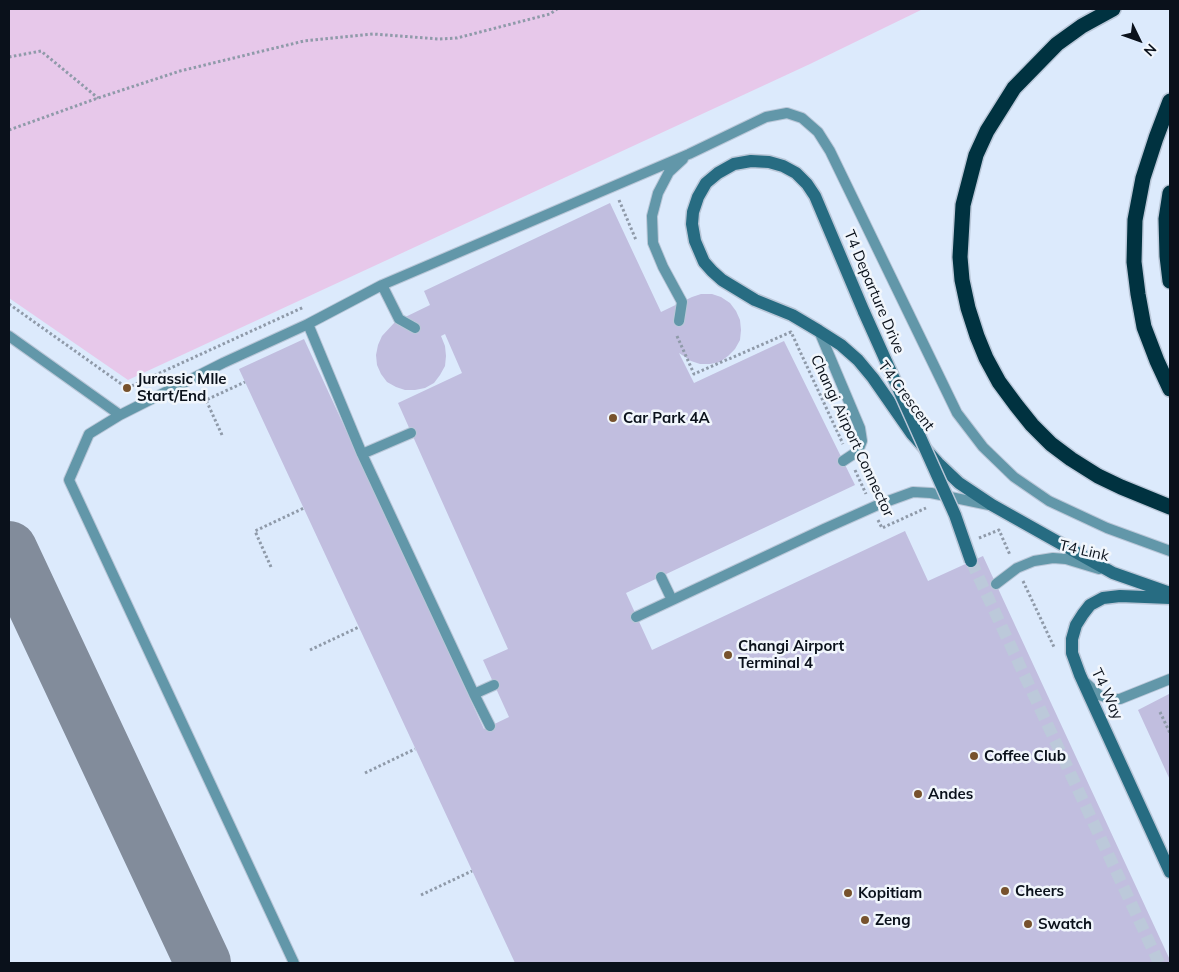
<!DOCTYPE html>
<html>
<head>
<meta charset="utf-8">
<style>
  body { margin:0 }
  #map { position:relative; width:1179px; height:972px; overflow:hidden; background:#dceafc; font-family:Mulish,sans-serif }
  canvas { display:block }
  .frame { position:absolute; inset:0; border:10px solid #0a111b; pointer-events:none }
  .north { position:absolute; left:1114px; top:15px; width:50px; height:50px; -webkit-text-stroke:4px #f1f6fc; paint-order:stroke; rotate:132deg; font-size:14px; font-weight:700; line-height:20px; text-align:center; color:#0a111b }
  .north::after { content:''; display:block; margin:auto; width:18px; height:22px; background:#0a111b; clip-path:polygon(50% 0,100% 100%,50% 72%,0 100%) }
</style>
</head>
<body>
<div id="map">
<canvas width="1179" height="972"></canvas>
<div class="frame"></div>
<div class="north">N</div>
</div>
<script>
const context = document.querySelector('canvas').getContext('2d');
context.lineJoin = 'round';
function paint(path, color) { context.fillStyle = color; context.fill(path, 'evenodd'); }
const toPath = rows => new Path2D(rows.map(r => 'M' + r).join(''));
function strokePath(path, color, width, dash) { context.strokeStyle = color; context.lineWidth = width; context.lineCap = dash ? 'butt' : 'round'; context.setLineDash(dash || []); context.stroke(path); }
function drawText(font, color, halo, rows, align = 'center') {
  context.font = font + ' Mulish,sans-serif'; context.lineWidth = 5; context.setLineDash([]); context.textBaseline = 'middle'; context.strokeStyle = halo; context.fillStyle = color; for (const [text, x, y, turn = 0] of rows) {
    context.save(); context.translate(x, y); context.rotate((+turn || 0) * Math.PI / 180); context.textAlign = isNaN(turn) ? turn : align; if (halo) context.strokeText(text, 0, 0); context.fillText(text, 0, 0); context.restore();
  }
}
const green = toPath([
  [9,9,923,9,810,64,128,380,9,298]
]);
const taxiway = toPath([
  [9,549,203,963]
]);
const building = toPath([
  [610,203,661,312,692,297,701,294,712,294,721,297,730,303,736,311,740,320,741,330,740,340,735,349,728,356,720,362,710,364,700,364,691,361,679,353,694,383,784,341,855,485,626,593,652,650,905,531,928,581,983,556,1170,960,1170,963,515,963,239,369,304,339,484,729,509,717,483,660,508,649,398,403,462,373,445,334,441,336,445,346,446,356,445,366,440,375,434,383,425,388,415,390,405,390,396,387,387,382,381,374,377,365,376,355,378,345,382,336,395,322,430,305,424,291],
  [1169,694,1170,697,1170,780,1138,710]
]);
const secondaryTunnel = toPath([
  [971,561,1159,963]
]);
const path = toPath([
  [9,57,41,51,98,98],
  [9,130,98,98,180,71,304,41,373,34,439,39,457,38,550,14,557,9],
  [619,200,636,240],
  [9,304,127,388,304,307],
  [677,336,694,374,791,332,843,444],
  [855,470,866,494],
  [878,520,882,528,926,508],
  [979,538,999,530,1010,555],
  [1023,581,1054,647],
  [1160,712,1170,733]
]);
const service = toPath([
  [382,285,399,319,415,328],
  [679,321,682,302,663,267,653,243,652,216,658,193,669,172,683,159],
  [819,331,860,428,862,441,858,451,843,461],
  [9,336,120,415],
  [362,454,411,433],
  [661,577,672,600],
  [996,584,1017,568,1034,561,1053,558,1066,559,1099,569],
  [636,617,824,529,880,504,913,492,931,493,989,505],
  [1086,683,1099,695,1111,699,1120,699,1170,679],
  [474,694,494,685],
  [490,726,474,694,362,454,308,324,382,285,689,154,766,117,787,113,802,118,818,132,830,151,957,413,983,447,1014,477,1049,501,1107,528,1170,551],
  [294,963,69,480,89,434,120,415,223,363,308,324]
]);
const secondary = toPath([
  [864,312,815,196,807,184,796,173,783,166,769,162,751,161,734,164,718,173,706,183,698,197,693,212,692,224,695,241,704,262,712,271,722,280,755,300,792,315,819,331,841,345,858,360,873,378,912,434,938,463,959,483,992,505,1113,573,1170,593],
  [1170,598,1120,596,1103,598,1090,605,1083,614,1076,625,1072,639,1072,653,1080,675,1170,872]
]);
const motorway = toPath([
  [1113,9,1082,26,1057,44,1014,88,987,131,976,155,963,205,960,257,962,280,968,308,977,336,986,358,999,382,1016,405,1032,425,1051,444,1071,459,1098,476,1121,487,1170,507],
  [1170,101,1156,138,1143,178,1135,220,1134,262,1138,294,1144,327,1157,361,1170,389],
  [1170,193,1166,219,1167,256,1170,281]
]);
const pathBridge = toPath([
  [222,435,206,400,245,382],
  [271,567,255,531,304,508],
  [310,650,359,627],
  [365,773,415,749],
  [421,895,472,871]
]);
const secondaryBridge = toPath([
  [864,312,955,515,971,561]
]);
const markers = [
  [127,388,5,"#77522d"],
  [613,418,5,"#77522d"],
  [728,655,5,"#77522d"],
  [974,756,5,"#77522d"],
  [918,794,5,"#77522d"],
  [1005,891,5,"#77522d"],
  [848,893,5,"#77522d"],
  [865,920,5,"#77522d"],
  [1028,924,5,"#77522d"]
];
const streetNames = [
  ["T4 Departure Drive",874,292,67],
  ["T4 Crescent",906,396,53],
  ["Changi Airport Connector",852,436,65],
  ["T4 Link",1084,551,13],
  ["T4 Way",1107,694,65]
];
const poiNames = [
  ["Jurassic MIle",137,379],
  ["Start/End",137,396],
  ["Car Park 4A",623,418],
  ["Changi Airport",738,646],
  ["Terminal 4",738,663],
  ["Coffee Club",984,756],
  ["Andes",928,794],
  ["Cheers",1015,891],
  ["Kopitiam",858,893],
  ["Zeng",875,920],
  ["Swatch",1038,924]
];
paint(green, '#e7c8ea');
strokePath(taxiway, '#828c9b', 56);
paint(building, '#c1bedf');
strokePath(secondaryTunnel, '#bcc9da', 12, [12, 6]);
strokePath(service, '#bac7d8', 12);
strokePath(secondary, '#bac7d8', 15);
strokePath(motorway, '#bac7d8', 18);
strokePath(path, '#8f9aa9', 3, [2.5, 2.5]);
strokePath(service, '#6297a9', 10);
strokePath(secondary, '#276c82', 12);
strokePath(motorway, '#003240', 15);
strokePath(secondaryBridge, '#bac7d8', 15, []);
strokePath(pathBridge, '#8f9aa9', 3, [2.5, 2.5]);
strokePath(secondaryBridge, '#276c82', 12);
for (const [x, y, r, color] of markers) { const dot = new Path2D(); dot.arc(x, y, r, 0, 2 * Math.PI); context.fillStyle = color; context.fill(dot); strokePath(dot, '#f1f6fc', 2); }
drawText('15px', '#0a111b', '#f1f6fc', streetNames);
drawText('bold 15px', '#0a111b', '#f1f6fc', poiNames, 'left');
</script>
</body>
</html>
